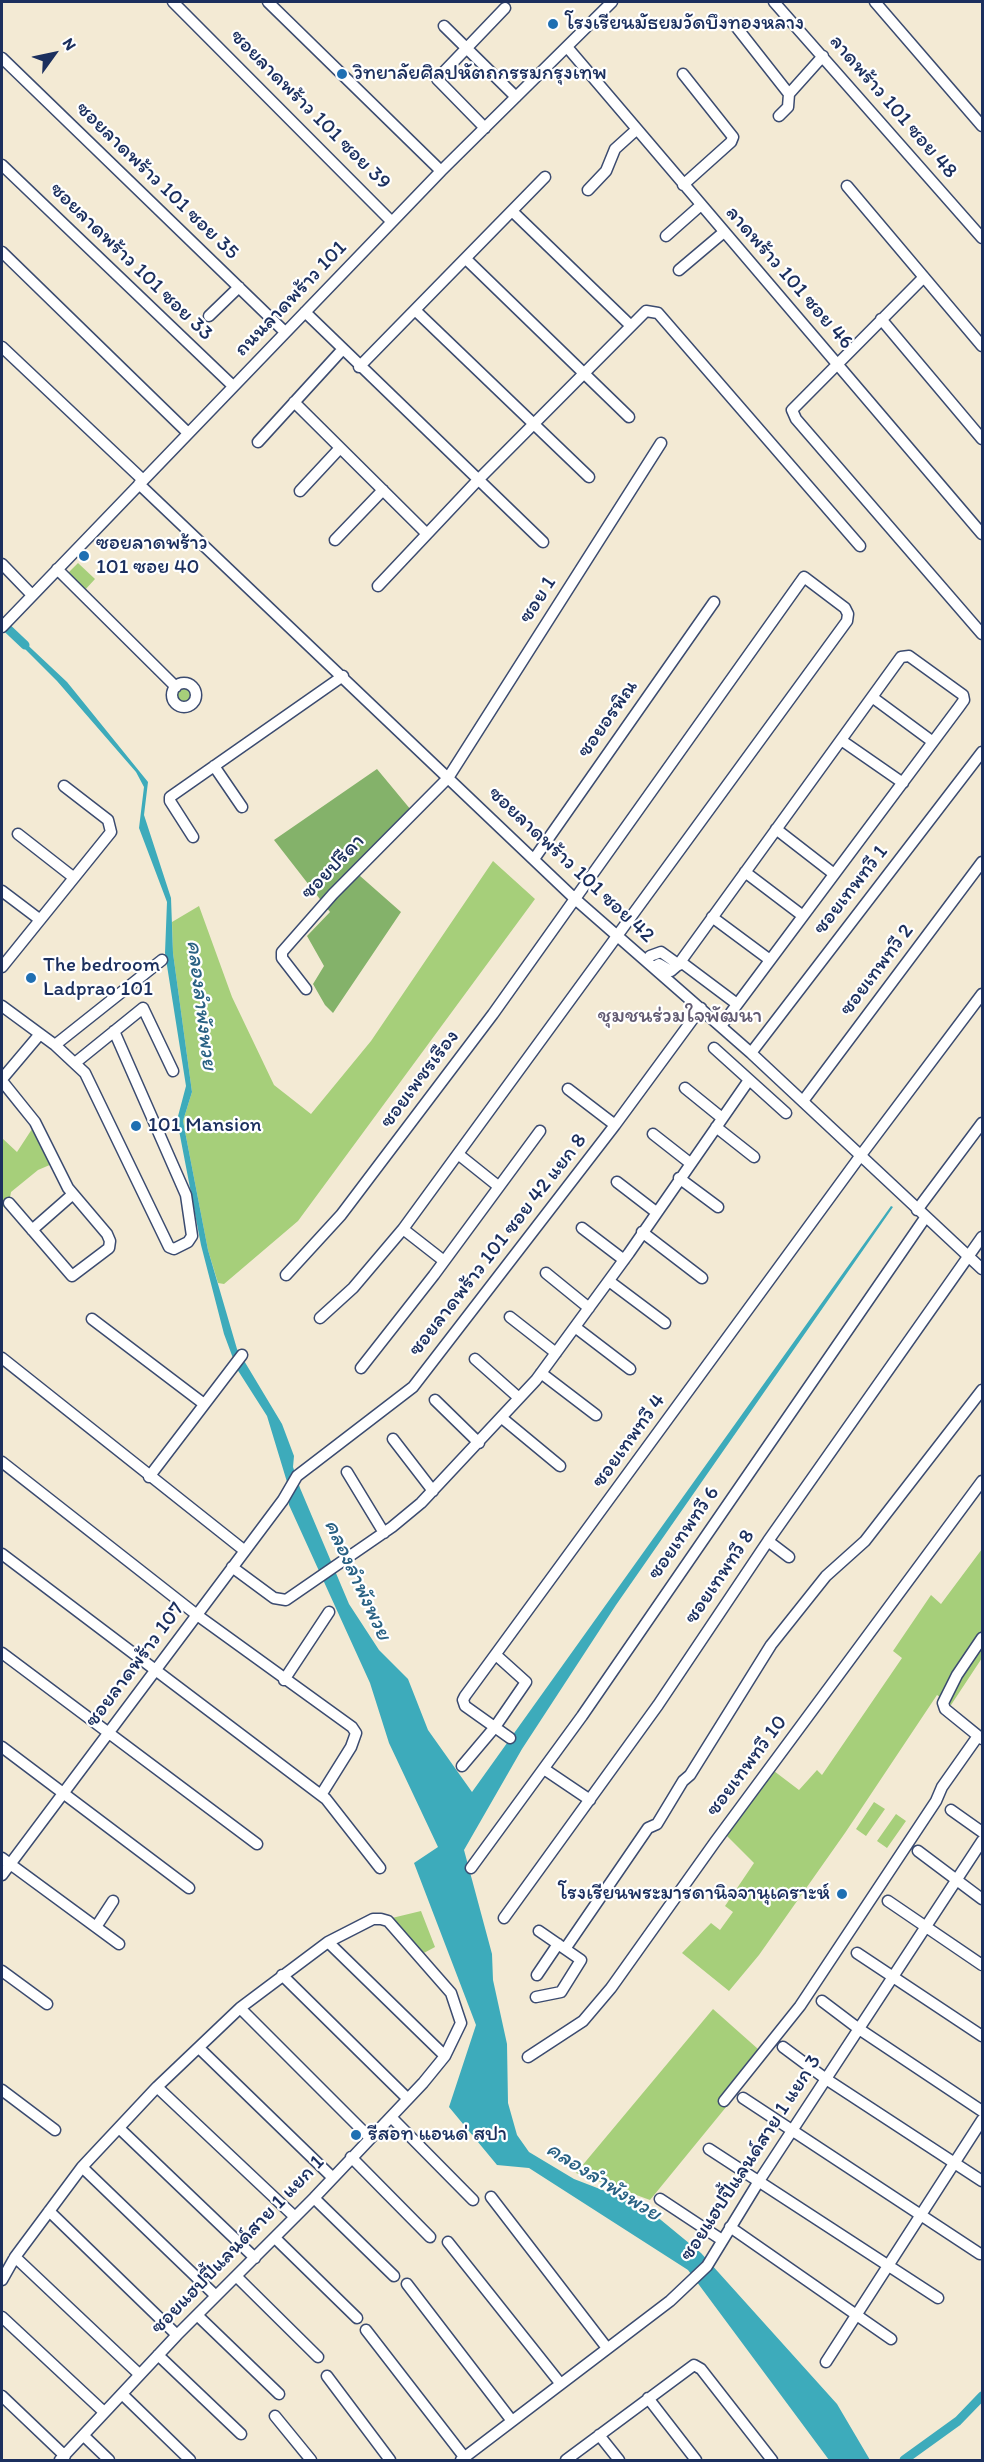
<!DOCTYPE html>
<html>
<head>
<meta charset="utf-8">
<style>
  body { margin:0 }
  #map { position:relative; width:984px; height:2462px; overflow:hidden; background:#f3ead4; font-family:Itim,sans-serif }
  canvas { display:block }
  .frame { position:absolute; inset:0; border:3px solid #1b2f5e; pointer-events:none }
  .north { position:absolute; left:24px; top:24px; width:60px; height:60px; -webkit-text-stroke:4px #fff; paint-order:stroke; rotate:57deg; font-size:16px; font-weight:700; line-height:24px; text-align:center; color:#1b2f5e }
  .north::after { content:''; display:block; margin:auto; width:21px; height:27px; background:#1b2f5e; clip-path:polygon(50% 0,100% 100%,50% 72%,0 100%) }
</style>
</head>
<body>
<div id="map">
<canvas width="984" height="2462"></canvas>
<div class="frame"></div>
<div class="north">N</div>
</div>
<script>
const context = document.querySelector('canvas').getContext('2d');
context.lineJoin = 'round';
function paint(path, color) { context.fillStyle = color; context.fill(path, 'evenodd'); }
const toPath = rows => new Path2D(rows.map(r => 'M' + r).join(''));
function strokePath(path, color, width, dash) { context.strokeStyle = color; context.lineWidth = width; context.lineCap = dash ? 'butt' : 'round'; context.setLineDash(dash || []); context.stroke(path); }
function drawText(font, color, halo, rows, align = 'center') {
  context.font = font + ' Itim,"Playpen Sans Thai",sans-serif'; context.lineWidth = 4.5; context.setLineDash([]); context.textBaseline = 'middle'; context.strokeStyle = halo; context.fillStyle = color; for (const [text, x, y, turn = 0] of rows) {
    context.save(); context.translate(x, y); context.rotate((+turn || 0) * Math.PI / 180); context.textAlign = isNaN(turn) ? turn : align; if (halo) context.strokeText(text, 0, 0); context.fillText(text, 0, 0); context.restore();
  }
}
const green = toPath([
  [78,563,95,579,84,591,67,574],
  '177 695a7 7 0 1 1 14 0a7 7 0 1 1-14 0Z',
  [493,861,535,899,298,1221,224,1284,218,1283,208,1250,183,1121,192,1092,173,953,172,922,199,906,232,997,274,1085,311,1114,371,1041],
  [32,1129,52,1164,38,1170,11,1192,9,1203,2,1208,2,1138,17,1152],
  [982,1549,982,1658,951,1705,937,1695,845,1833,759,1955,729,1991,682,1953,711,1923,720,1930,733,1912,725,1906,754,1863,726,1835,774,1771,799,1790,817,1770,822,1775,902,1658,893,1651,931,1595,941,1604],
  [874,1802,885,1809,866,1836,856,1829],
  [896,1814,906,1821,887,1848,877,1841],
  [421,1911,435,1947,422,1954,392,1918],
  [713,2009,767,2057,650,2200,576,2173]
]);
const forest = toPath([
  [377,769,411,810,351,868,401,912,333,1013,325,1005,313,984,324,966,307,936,330,912,274,840]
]);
const water = toPath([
  [18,636,67,682,148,782,144,815,171,898,173,953,192,1092,183,1121,208,1250,237,1349,282,1424,294,1456,293,1467,300,1488,349,1604,379,1650,408,1679,428,1730,472,1792,891,1206,893,1207,616,1605,522,1749,464,1850,492,1954,493,1980,507,2044,508,2103,517,2135,529,2152,574,2179,644,2206,701,2253,837,2404,870,2460,829,2460,688,2270,529,2168,497,2165,449,2107,476,2025,414,1863,438,1847,389,1743,370,1683,289,1505,287,1482,267,1416,237,1369,224,1334,201,1245,177,1120,186,1086,165,953,167,902,139,828,144,787,136,772,57,681,15,639]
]);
const canal = toPath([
  [7,628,25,645],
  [904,2460,958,2421,982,2396]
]);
const minor = toPath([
  [173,2,392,222],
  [268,2,441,171],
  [774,2,982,238],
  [875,2,982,126],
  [734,24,789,94],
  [444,26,516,97],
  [567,47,982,534],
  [2,58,285,332],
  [683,74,733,137,731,142,683,185],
  [779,116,788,107,789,94,823,56],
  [485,128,437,79,505,8],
  [2,165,233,386],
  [847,186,982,346],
  [588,190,606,171,615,149,636,130],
  [512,211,630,325],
  [666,236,701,205],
  [2,252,188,433],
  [466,259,629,417],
  [679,270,724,232],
  [924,277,792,410,796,419,982,634],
  [416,311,589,477],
  [305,312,543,542],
  [209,316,239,287],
  [881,319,982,439],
  [2,347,143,480],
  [359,367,545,177],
  [294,402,427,534],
  [258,442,342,350],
  [139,484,574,898,751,1053,982,1269],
  [300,491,340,448],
  [335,540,383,490],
  [2,564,32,595],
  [57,569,176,687],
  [378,586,477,481,646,311,658,313,860,546],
  [2,627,441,171,612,2],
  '172 695a12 12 0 1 1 24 0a12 12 0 1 1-24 0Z',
  [872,697,933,742],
  [841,740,903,783],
  [214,766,242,807],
  [776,829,834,874],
  [18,834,73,877],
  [193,837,170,801,170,797,343,676],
  [534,859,714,602],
  [745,872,803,916],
  [2,891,39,919],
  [712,917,770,960],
  [647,962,650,956,661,952,679,965],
  [681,962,737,1004],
  [2,967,111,832,108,820,64,786],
  [654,967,659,964,671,971,678,965,901,657,909,656,963,695,964,700,959,707,721,1026],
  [306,989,282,958,282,952,333,894,448,778,661,443],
  [2,1006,55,1045,85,1073,169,1247,174,1249,188,1242,192,1236,186,1195,114,1031],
  [55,1045,162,960],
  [714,1048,786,1113],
  [751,1053,982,752],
  [75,1063,143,1008,173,1071],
  [2,1079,40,1034],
  [2,1081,35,1122,68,1188,107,1234,110,1241,109,1248,72,1276,9,1203],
  [685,1088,722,1118],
  [568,1089,615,1125],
  [803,1101,982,862],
  [716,1127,754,1157],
  [653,1134,690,1163],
  [458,1154,498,1186],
  [679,1178,718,1207],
  [617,1182,656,1212],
  [917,1210,982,1123],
  [582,1228,624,1260],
  [403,1229,444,1261],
  [32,1230,73,1194],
  [642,1232,702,1278],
  [546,1273,589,1308],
  [286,1275,341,1215,493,1014,804,577,845,608,848,614,847,621,403,1229,353,1288,320,1318],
  [609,1281,665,1323],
  [510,1317,556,1353],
  [92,1319,204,1404],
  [575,1327,630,1369],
  [2,1358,245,1551],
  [475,1359,519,1398],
  [361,1368,434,1275,540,1131],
  [541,1373,596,1415],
  [435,1400,479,1443],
  [502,1418,560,1466],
  [393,1439,433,1491],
  [2,1462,197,1615,352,1727,356,1733,351,1747,321,1795],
  [347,1472,384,1533],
  [149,1477,242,1355],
  [768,1541,789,1557],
  [2,1554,326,1799,380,1868],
  [232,1567,274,1598,286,1600,392,1527,421,1503,536,1380,629,1253,749,1080],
  [2,1653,257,1844],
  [284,1680,329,1612],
  [510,1738,465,1706,463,1700,465,1696,861,1155,982,994],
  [982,1739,945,1709,943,1703,957,1675,982,1638],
  [2,1747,189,1888],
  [462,1766,495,1727,526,1682,496,1655],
  [544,1769,590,1800],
  [951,1810,982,1832],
  [918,1851,982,1899],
  [2,1858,119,1944],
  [471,1868,582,1716,925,1218],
  [2,1875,283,1500,297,1476,413,1387,615,1125,701,1008],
  [888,1901,982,1965],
  [504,1918,658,1705,768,1541,982,1237],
  [96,1927,113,1901],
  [328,1942,445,2056],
  [565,1949,648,1828,657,1824,683,1781,690,1775,771,1645,826,1576,865,1541,982,1390],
  [857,1953,982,2036],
  [2,1971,47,2004],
  [282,1975,408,2099],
  [537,1975,558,1944],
  [536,1997,561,1992,581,1960,539,1931],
  [822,2001,859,2029,982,2111],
  [240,2008,370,2138],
  [783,2047,826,2079,982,2181],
  [199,2048,332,2177],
  [528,2057,583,2021,611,1988,715,1842,982,1481],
  [157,2087,295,2217],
  [2,2090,55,2130],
  [743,2098,980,2254],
  [724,2101,800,2006,936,1801,942,1787,978,1736],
  [391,2117,473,2200],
  [119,2128,255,2258],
  [709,2149,938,2298],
  [351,2157,430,2237],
  [82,2167,216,2296],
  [491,2197,607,2348],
  [314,2198,394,2276],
  [660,2199,722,2240],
  [49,2211,177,2335],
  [730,2227,891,2339],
  [275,2238,357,2318],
  [448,2242,560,2383],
  [15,2257,139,2374],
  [237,2277,318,2357],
  [2,2280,15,2257,82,2167,157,2087,240,2008,328,1942,373,1919,381,1919,388,1921,451,1993,461,2023,445,2056,423,2083,314,2198,177,2335,60,2460],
  [407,2284,512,2421],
  [197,2315,279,2394],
  [2,2317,104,2412],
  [366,2330,465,2458],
  [158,2355,241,2434],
  [826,2362,982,2120],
  [327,2376,390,2460],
  [122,2394,190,2460],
  [2,2396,65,2456],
  [648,2398,696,2460],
  [275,2416,311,2460],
  [599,2435,619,2460],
  [84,2436,109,2460],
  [461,2460,670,2301,707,2266,759,2181,982,1841],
  [566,2460,694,2365,701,2369,772,2460]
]);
const markers = [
  [553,24,6,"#1f6fb2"],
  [342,74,6,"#1f6fb2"],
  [84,556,6,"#1f6fb2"],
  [31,978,6,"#1f6fb2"],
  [136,1126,6,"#1f6fb2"],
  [842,1894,6,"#1f6fb2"],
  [356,2135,6,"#1f6fb2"]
];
const poiNames = [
  ["โรงเรียนมัธยมวัดบึงทองหลาง",565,24],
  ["วิทยาลัยศิลปหัตถกรรมกรุงเทพ",354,74],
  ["ซอยลาดพร้าว",96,544],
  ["101 ซอย 40",96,568],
  ["The bedroom",43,966],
  ["Ladprao 101",43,990],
  ["101 Mansion",148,1126],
  ["โรงเรียนพระมารดานิจจานุเคราะห์",830,1894,"right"],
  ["รีสอท แอนด่ สปา",368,2135]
];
const streetNames = [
  ["ลาดพร้าว 101 ซอย 48",893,107,49],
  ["ซอยลาดพร้าว 101 ซอย 39",310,110,45],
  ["ซอยลาดพร้าว 101 ซอย 35",157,181,44],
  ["ซอยลาดพร้าว 101 ซอย 33",131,262,44],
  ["ลาดพร้าว 101 ซอย 46",789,278,49],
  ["ถนนลาดพร้าว 101",291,299,-46],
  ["ซอย 1",538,600,-57],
  ["ซอยอรพิณ",608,719,-55],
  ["ซอยลาดพร้าว 101 ซอย 42",571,865,43],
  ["ซอยปรีดา",333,867,-46],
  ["ซอยเทพทวี 1",851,890,-52],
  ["ซอยเทพทวี 2",877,970,-53],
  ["ซอยเพชรเรือง",420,1079,-53],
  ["ซอยลาดพร้าว 101 ซอย 42 แยก 8",498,1245,-52],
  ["ซอยเทพทวี 4",629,1441,-54],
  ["ซอยเทพทวี 6",684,1533,-55],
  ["ซอยเทพทวี 8",720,1577,-56],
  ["ซอยลาดพร้าว 107",135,1665,-53],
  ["ซอยเทพทวี 10",747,1766,-53],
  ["ซอยแฮปปี้แลนด์สาย 1 แยก 3",751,2158,-57],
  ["ซอยแฮปปี้แลนด์สาย 1 แยก 1",238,2245,-46]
];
const waterNames = [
  ["คลองลำพังพวย",201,1005,83],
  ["คลองลำพังพวย",357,1580,65],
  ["คลองลำพังพวย",603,2182,32]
];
const neighbourhoodNames = [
  ["ชุมชนร่วมใจพัฒนา",680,1016]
];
paint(green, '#a6cf7a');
paint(forest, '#84b26a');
paint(water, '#3dabbb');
strokePath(canal, '#3dabbb', 9);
strokePath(minor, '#3b4b70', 13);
strokePath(minor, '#fff', 10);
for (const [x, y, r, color] of markers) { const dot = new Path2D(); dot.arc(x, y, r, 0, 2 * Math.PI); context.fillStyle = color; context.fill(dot); strokePath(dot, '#fff', 2); }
drawText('21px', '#1b2f5e', '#fff', poiNames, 'left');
drawText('21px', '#1b2f5e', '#fff', streetNames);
drawText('italic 22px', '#296183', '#fff', waterNames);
drawText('22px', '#615a71', '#fff', neighbourhoodNames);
</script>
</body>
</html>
